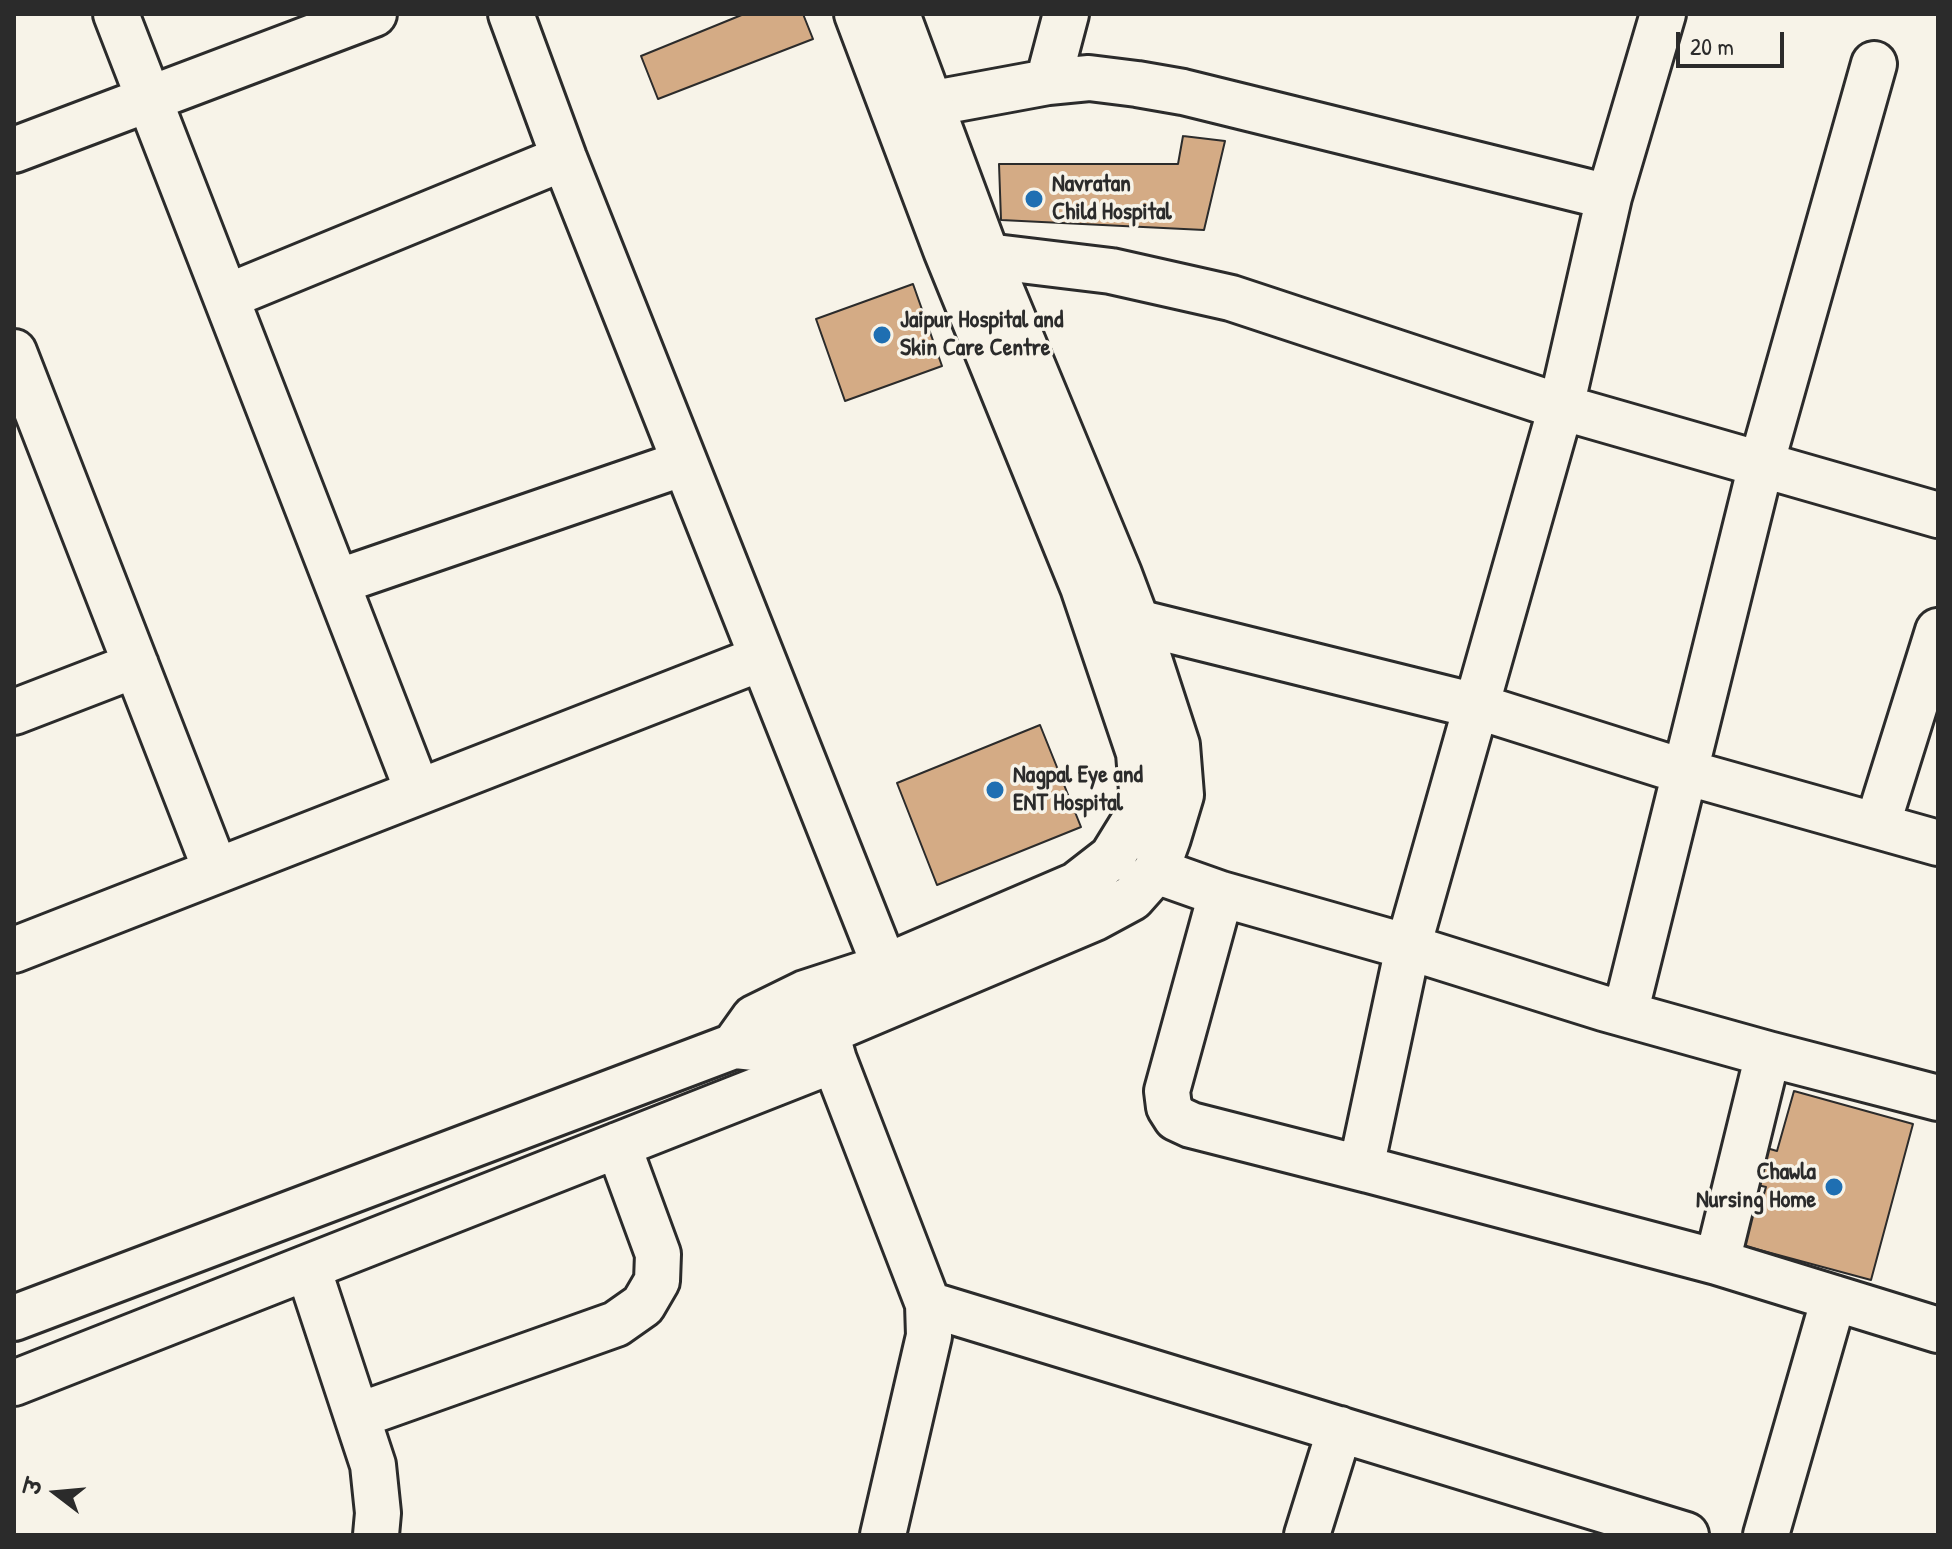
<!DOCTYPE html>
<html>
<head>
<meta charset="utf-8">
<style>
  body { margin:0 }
  #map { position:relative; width:1952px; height:1549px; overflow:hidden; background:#f7f3e8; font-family:"Patrick Hand","Playpen Sans Deva",sans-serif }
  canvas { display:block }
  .frame { position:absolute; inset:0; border:16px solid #2b2b2b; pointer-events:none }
  .north { position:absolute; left:16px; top:1453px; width:80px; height:80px; -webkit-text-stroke:6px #f7f3e8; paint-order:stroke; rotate:286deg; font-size:22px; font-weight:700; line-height:32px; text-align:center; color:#2b2b2b }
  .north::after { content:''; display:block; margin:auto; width:28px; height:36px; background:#2b2b2b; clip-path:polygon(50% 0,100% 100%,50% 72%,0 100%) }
  .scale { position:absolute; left:1676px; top:32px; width:108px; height:36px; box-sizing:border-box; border:4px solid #2b2b2b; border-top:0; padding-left:10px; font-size:24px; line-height:28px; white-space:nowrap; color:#2b2b2b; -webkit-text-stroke:6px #f7f3e8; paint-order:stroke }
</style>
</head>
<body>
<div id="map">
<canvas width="1952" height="1549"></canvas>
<div class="frame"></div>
<div class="north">उ</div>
<div class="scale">20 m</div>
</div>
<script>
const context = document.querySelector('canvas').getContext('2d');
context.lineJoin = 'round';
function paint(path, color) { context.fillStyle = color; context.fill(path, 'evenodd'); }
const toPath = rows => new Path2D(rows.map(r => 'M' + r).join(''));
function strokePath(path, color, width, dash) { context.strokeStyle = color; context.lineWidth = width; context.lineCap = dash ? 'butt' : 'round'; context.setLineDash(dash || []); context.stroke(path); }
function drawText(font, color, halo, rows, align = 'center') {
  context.font = font + ' "Patrick Hand",sans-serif'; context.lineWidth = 7; context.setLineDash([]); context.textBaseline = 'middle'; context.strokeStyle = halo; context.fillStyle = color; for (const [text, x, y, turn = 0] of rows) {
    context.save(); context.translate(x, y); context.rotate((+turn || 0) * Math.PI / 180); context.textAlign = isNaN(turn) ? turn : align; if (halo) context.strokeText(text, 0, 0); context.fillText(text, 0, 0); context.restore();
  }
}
const building = toPath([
  [744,14,803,14,813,39,658,99,641,56,744,14],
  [1183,136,1225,141,1204,230,1001,220,999,164,1178,164,1183,136],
  [913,284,942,366,845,401,816,319,913,284],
  [1040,725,1081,827,937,885,897,783,1040,725],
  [1794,1091,1913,1124,1871,1280,1741,1245,1750,1212,1758,1214,1766,1187,1753,1184,1763,1147,1777,1151,1794,1091]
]);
const minor = toPath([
  [116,14,418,792],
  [511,14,564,158,885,967],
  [1663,14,1609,197,1561,407,1408,947,1361,1168,1717,1262,1938,1330],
  [1048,82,1066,14],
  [929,104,1048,82,1089,78,1137,84,1183,92,1609,197],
  [14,150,374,14],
  [987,256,1111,271,1231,298,1561,407,1938,515],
  [226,297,564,158],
  [14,352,216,871],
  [337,582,684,463],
  [1137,622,1476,706,1685,772,1938,843],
  [14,712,136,665],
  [1877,826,1938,631],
  [1156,871,1221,894,1408,947,1603,1008,1768,1054,1938,1098],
  [1221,894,1167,1091,1169,1107,1176,1118,1191,1125,1368,1170],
  [14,950,762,658],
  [1625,1014,1761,465,1874,64],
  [826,1032,834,1060,928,1304,929,1336,883,1535],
  [1717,1262,1768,1054],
  [308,1268,373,1465,378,1513,376,1535],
  [928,1304,1686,1535],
  [14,1383,834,1060],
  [357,1416,616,1324,643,1305,657,1281,658,1254,618,1145],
  [1307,1535,1340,1429],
  [1766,1535,1834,1298]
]);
const major = toPath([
  [734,1046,754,1018,805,993,885,967,1076,885,1112,857,1133,823,1142,791,1139,753,1083,587,946,250,857,14],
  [14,1318,734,1046,771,1050,826,1032,1095,918,1132,898,1156,871,1168,838,1181,795,1177,745,1137,622,1119,574,987,256,897,14]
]);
const markers = [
  [1034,199,10,"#1f6fb2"],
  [882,335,10,"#1f6fb2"],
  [995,790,10,"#1f6fb2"],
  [1834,1187,10,"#1f6fb2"]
];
const poiNames = [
  ["Navratan",1052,185],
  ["Child Hospital",1052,213],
  ["Jaipur Hospital and",900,321],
  ["Skin Care Centre",900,349],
  ["Nagpal Eye and",1013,776],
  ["ENT Hospital",1013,804],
  ["Chawla",1816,1173,"right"],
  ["Nursing Home",1816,1201,"right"]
];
paint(building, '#d4ab85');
strokePath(building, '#2b2b2b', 2);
strokePath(minor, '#2b2b2b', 50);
strokePath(major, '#2b2b2b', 50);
strokePath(minor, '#f7f3e8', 44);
strokePath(major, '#f7f3e8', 44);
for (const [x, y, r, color] of markers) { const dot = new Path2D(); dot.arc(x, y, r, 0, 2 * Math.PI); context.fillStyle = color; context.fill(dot); strokePath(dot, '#f7f3e8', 3); }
drawText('bold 24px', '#2b2b2b', '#f7f3e8', poiNames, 'left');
</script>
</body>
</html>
